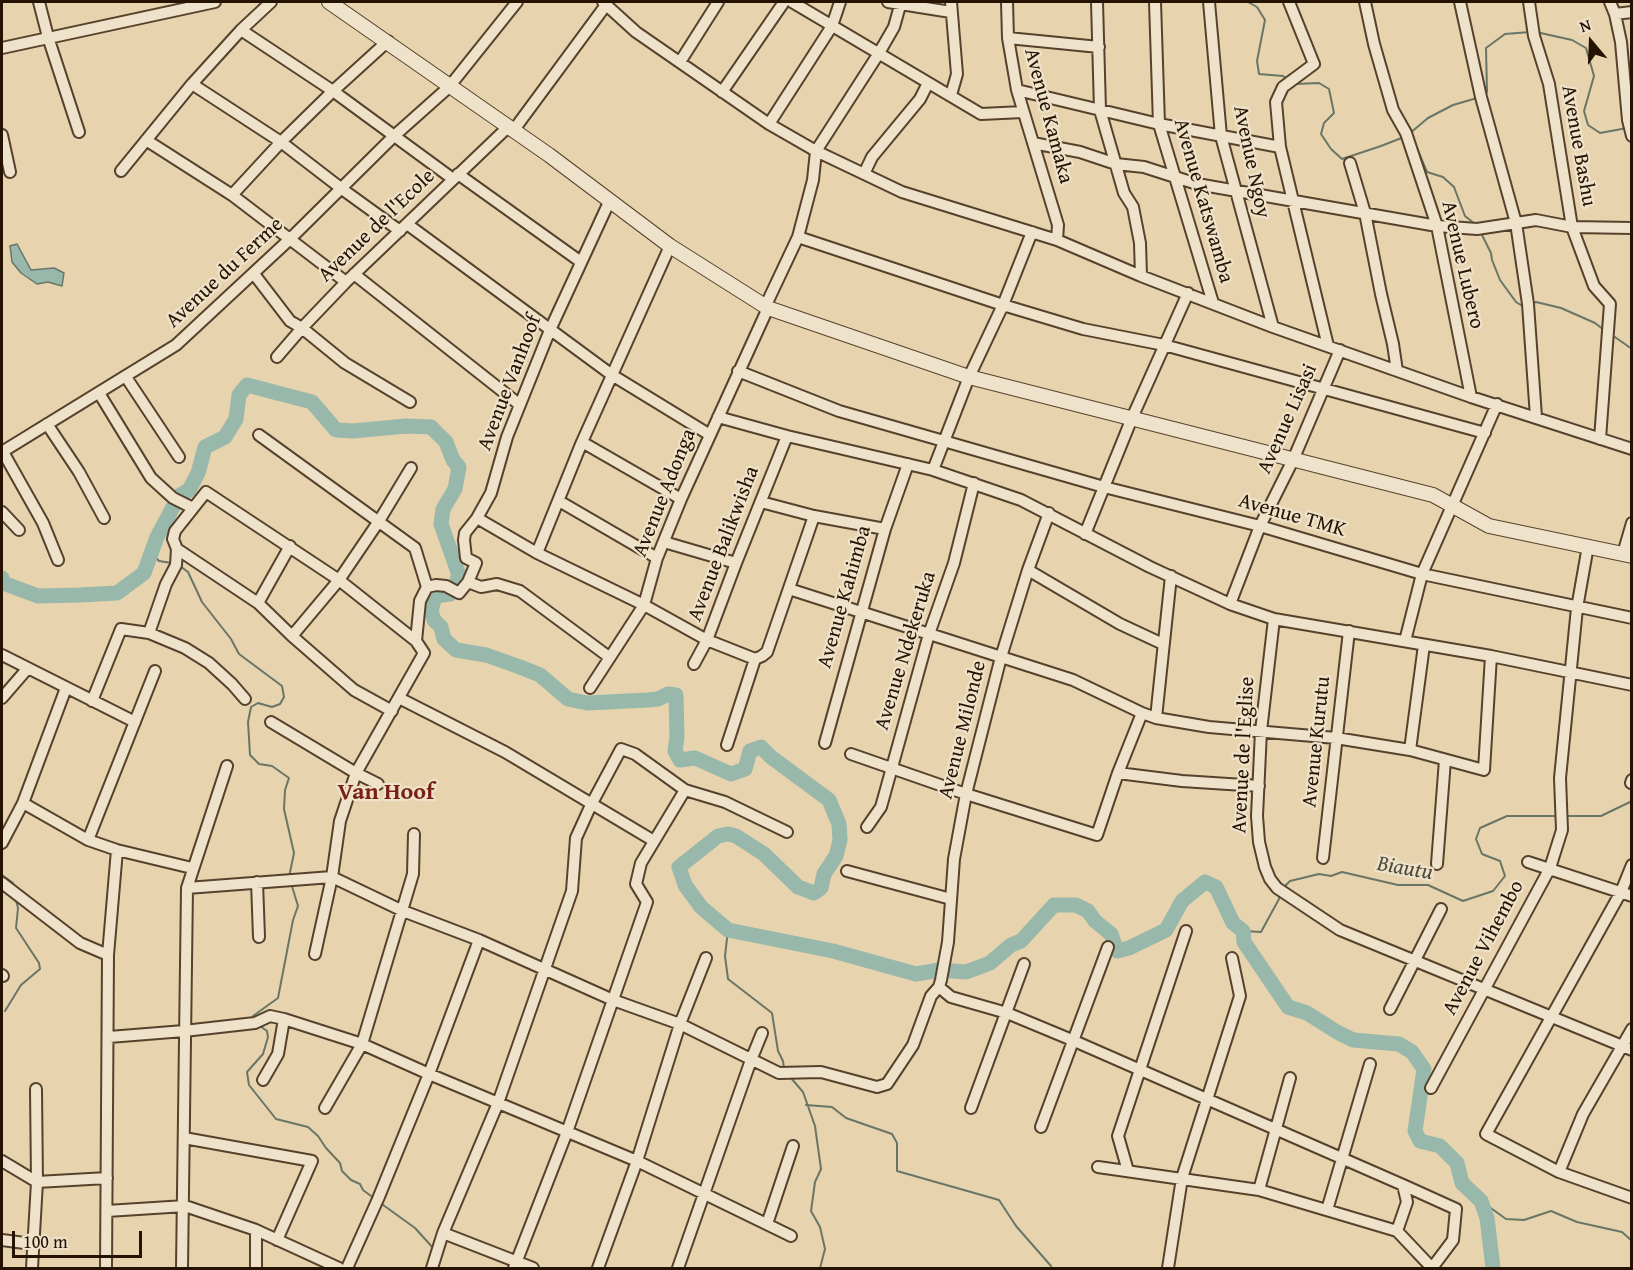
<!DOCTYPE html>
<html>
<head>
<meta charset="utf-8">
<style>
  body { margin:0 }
  #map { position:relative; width:1633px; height:1270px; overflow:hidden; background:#e7d3ad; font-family:"Gentium Book Plus",serif }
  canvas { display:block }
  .frame { position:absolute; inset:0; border:3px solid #251201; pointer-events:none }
  .north { position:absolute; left:1561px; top:12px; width:60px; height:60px; -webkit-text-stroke:4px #efe2ca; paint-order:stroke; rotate:341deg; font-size:16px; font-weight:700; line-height:24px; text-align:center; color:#251201 }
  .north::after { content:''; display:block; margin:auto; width:21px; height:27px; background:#251201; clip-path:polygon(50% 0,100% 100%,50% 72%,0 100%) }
  .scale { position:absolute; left:12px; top:1231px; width:130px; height:27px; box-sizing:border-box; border:3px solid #251201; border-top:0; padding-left:8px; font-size:18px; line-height:21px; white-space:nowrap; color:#251201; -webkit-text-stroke:4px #efe2ca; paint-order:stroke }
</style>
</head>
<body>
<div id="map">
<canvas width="1633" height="1270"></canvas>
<div class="frame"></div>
<div class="north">N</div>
<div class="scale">100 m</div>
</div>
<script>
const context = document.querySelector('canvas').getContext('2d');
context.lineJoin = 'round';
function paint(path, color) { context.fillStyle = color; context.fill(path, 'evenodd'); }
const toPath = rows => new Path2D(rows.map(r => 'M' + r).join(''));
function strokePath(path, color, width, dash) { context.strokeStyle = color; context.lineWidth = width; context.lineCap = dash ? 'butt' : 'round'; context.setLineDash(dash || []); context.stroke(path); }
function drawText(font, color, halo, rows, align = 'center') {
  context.font = font + ' "Gentium Book Plus",serif'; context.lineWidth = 4.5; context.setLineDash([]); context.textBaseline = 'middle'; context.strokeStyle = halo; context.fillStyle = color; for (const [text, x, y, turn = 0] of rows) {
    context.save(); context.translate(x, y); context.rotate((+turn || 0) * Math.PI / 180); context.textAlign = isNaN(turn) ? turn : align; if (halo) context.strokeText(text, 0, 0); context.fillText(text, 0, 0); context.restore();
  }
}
const water = toPath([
  [17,244,31,270,54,268,64,273,62,286,48,282,37,284,21,273,12,262,10,246,17,244]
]);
const stream = toPath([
  [1248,2,1257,7,1265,20,1257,61,1259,74,1283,76,1289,80],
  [1536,32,1572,40,1586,48,1594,76,1584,111,1588,125,1600,133,1627,128],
  [1296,84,1319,83,1329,89,1334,113,1324,123,1321,134,1331,149,1342,159,1381,146,1404,137],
  [1485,94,1487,92,1486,48,1505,34,1530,32],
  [1409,134,1428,118,1453,105,1477,98],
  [1413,139,1427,172,1443,177,1454,187,1465,216,1475,224],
  [1481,233,1491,253,1492,260,1500,280,1516,302,1524,307],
  [1533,303,1536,302,1561,308,1595,323,1604,330],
  [1612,335,1632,349],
  [151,553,159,561,172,563],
  [180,566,188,572,202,602,231,639,239,654,282,686,284,697,280,704,272,707,258,703,251,707,248,722,250,755,259,764,272,766,289,778,285,790,284,809,294,853,289,877],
  [1566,816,1601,816,1632,801],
  [2,875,13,883,13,885],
  [1283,888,1290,881,1319,874,1331,876,1342,872,1398,885,1428,885,1463,901,1493,891,1505,876,1500,861,1482,854,1476,839,1480,828,1507,816,1558,816],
  [728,930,725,956,728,979,772,1013,778,1051,783,1061,784,1069],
  [1243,931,1261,932,1279,899,1280,893],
  [5,1011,21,985,40,969,39,963,16,928,18,908,16,900],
  [254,1020,253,1016,278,998,293,920,298,906,291,883],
  [260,1026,267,1031,268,1037,263,1054,247,1072,249,1085,276,1119,308,1127,318,1136,326,1148,340,1163,342,1171,351,1180,360,1184,363,1190,375,1199],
  [791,1078,803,1092,815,1126,821,1169,815,1182,811,1211,820,1227,825,1249,820,1268],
  [806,1105,832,1107,846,1118,892,1134,897,1143,897,1171,999,1200,1016,1226,1051,1266],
  [1481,1201,1506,1219,1524,1220,1551,1211,1577,1222,1622,1232,1632,1241],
  [379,1202,415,1228,434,1249]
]);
const river = toPath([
  [2,578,3,583,38,596,79,595,117,593,144,573,157,537,179,496,189,490,198,473,205,447,225,437,236,419,239,395,247,385,312,402,336,430,353,431,406,426,431,427,446,442,453,460,459,467,455,489,443,509,441,524,459,575,456,583,450,594,435,596,431,611,434,620,441,627,444,639,456,650,486,655,520,667,540,675,568,699,587,703,648,700,658,699,668,694,676,695,677,737,675,751,680,760,695,758,731,774,745,769,750,751,761,747,771,757,829,800,839,824,840,840,836,856,824,874,821,888,814,893,798,887,764,854,736,836,728,834,718,836,679,867,685,885,701,907,728,930,833,951,916,974,939,970,966,972,990,963,1011,945,1021,941,1054,905,1076,905,1088,911,1095,921,1111,934,1117,951,1129,948,1166,930,1182,901,1205,882,1216,887,1233,923,1243,931,1244,942,1288,1007,1307,1013,1337,1032,1353,1040,1399,1044,1412,1052,1424,1069,1415,1131,1420,1141,1440,1146,1457,1163,1462,1183,1481,1201,1487,1218,1493,1268]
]);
const minor = toPath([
  [39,2,48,37,79,132],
  [603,2,636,32,769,124,816,151,902,192,1057,240,1141,276,1273,327,1471,397,1632,449],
  [792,2,981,114,1023,112],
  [888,2,951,12],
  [951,2,957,74,951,95],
  [1007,2,1008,38,1017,90,1058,225,1057,240],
  [1097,2,1100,110,1124,193,1133,207,1140,243,1141,276],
  [1155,2,1159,124,1213,303],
  [1209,2,1221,136,1273,327],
  [1289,2,1314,64,1283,87,1276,102,1280,147,1328,346],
  [1365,2,1374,44,1393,110,1406,133,1437,226,1471,397],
  [1460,2,1481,97,1516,223,1528,304,1536,417],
  [1529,2,1534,36,1549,84,1572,227,1594,286,1610,304,1600,439],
  [1610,2,1615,14,1621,42,1628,120,1632,136],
  [1615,14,1632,12],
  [241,30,333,91,453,179],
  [1008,38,1099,47],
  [2,48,215,2],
  [680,62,718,2],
  [192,84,281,142,342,189,400,231],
  [1017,90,1159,124,1280,147],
  [722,92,784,2],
  [769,124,832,26,840,2],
  [513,131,606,5],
  [2,135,10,172],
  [146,140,232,195,346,282],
  [1033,143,1080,152,1116,164,1144,167,1197,184,1437,226,1477,229,1536,220,1572,227,1632,228],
  [1350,163,1365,213,1381,294,1393,344,1397,371],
  [121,171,192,84,241,30,271,2],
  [458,174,581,262],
  [864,174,872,157,920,99,928,83],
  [232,195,281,142,333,91,388,41],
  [407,224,612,375,710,435],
  [798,237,1003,305,1083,329,1164,345,1485,433],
  [254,274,290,321,302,328,345,363,410,402],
  [354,274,520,405],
  [765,307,798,237,813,180,816,151,879,53,894,27,901,2],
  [277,357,302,328,346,282,508,127],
  [738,371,839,411,1104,487,1260,526,1422,574,1632,618],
  [126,377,179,457],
  [99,393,151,478,173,498,193,508],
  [718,417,787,436,933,470,1021,500,1150,567,1230,604,1274,619,1491,656,1632,685],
  [47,424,79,472,104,518],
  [259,435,415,548,427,587],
  [582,442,681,499],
  [2,452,176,345,290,239,394,136,449,87,517,2],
  [3,452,43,523,58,560],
  [933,470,969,377,1003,305,1032,232],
  [559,501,657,558],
  [761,502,814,516,885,529],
  [2,512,19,530],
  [477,518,537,553,644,605,707,640,755,659,727,745],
  [1085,534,1132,418,1188,293],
  [664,542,736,563],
  [177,549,258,603,292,636,354,690,392,711],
  [537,553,582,442,670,246],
  [1623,554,1632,523],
  [1028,570,1120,624,1163,644],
  [468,582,481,587,497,584,520,591,609,657],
  [789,589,1073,680,1142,713,1156,718,1209,727,1336,738,1410,750,1484,770,1491,656],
  [258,603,290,546],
  [1230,604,1260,526,1293,460,1340,350],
  [1274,619,1261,731,1257,816,1259,842,1265,867,1270,879,1277,888,1340,930,1632,1050],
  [149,633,166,584,176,565,177,549,173,539,175,531,206,492,339,580,416,641],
  [292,636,339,580,379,521,411,468],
  [1405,641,1422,574,1497,404],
  [2,655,135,722],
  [755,659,762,656,767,652,814,516],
  [694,664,707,640,736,563,787,436],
  [590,688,644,605,657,558,681,499,768,308],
  [2,698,28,668],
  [399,698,505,752,654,841],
  [92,701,121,629,149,633,185,648,209,663,232,684,245,699],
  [1156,718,1171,576],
  [271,722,356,773,378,784],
  [825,743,885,529,908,464],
  [1410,750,1424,645],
  [851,754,966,794,1097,835,1118,773,1142,713],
  [1118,773,1182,781,1259,786],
  [1631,783,1632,780],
  [23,803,88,840,117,850,192,868],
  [867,827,881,807,929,634,954,563,974,483],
  [88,840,155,671],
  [2,843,23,803,66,688],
  [1323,858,1349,631],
  [1528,862,1632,896],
  [1437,864,1445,760],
  [1632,865,1621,892,1486,1134,1559,1172,1632,1198],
  [847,871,951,899],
  [257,882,259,937],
  [2,883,80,943,108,955],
  [187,888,332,877,403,911,479,940,613,1000,680,1024,779,1073,821,1072,877,1087,887,1084,913,1045,931,996,939,987,941,980,948,942,954,859,966,794,1001,657,1028,570,1049,513],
  [315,954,332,877,340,821,356,773,424,653,416,641,420,601,427,587,436,585,446,586,459,593,468,582,476,563,466,558,464,540,465,533,477,518,491,493,507,437,550,330,610,200],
  [2,975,3,976],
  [939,987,951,997,1007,1013,1072,1040,1403,1185,1407,1202,1397,1231,1432,1268],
  [1390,1009,1441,909],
  [109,1037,184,1031,255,1023,270,1016,284,1019,362,1044,429,1074,637,1161,791,1236],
  [263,1080,278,1054,284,1019],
  [1431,1088,1550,868,1562,830,1560,778,1577,608,1588,546],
  [325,1108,362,1044,413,874,414,834],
  [971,1108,1024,964],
  [1041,1127,1108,947],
  [184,1138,312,1161,277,1240],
  [2,1161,37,1182,107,1178],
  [1098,1167,1259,1190,1397,1231],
  [1128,1171,1118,1136,1186,931],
  [1559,1172,1583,1114,1632,1029],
  [1403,1185,1456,1209,1453,1240,1432,1268],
  [1259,1190,1290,1078],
  [1327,1210,1370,1064],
  [107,1211,185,1206,256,1230,339,1268],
  [767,1224,793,1146],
  [443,1233,533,1268],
  [2,1240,32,1244],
  [32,1268,37,1182,36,1089],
  [106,1268,108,955,117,850],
  [182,1268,187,888,227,766],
  [256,1268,256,1230],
  [347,1268,378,1199,429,1074,479,940],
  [432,1268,443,1233,498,1103,572,891,576,838,591,805,621,749,635,754,685,790,725,802,787,832],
  [514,1268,567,1132,647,902,636,884,641,863,685,790],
  [598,1268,637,1161,680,1024,706,958],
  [678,1268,751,1060,762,1033],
  [1168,1268,1182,1178,1240,996,1232,958]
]);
const tertiary = toPath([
  [329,2,549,155,670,246,768,308,969,377,1433,495,1489,526,1632,556]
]);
const streetNames = [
  ["Avenue Kamaka",1048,116,75],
  ["Avenue Bashu",1578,146,80],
  ["Avenue Ngoy",1251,162,78],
  ["Avenue Katswamba",1203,201,74],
  ["Avenue de l'Ecole",377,226,-44],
  ["Avenue Lubero",1462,265,77],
  ["Avenue du Ferme",225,273,-43],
  ["Avenue Vanhoof",510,383,-69],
  ["Avenue Lisasi",1288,419,-66],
  ["Avenue Adonga",665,493,-68],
  ["Avenue TMK",1292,516,16],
  ["Avenue Balikwisha",724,544,-69],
  ["Avenue Kahimba",845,597,-74],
  ["Avenue Ndekeruka",906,651,-73],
  ["Avenue Milonde",963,730,-76],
  ["Avenue Kurutu",1317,742,-84],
  ["Avenue de l'Eglise",1244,755,-87],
  ["Avenue Vihembo",1484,948,-62]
];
const waterNames = [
  ["Biautu",1405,869,10]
];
const quarterNames = [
  ["Van Hoof",386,793]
];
paint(water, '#97b8ab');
strokePath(water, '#697667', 1.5);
strokePath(stream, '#697667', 2);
strokePath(river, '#97b8ab', 15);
strokePath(minor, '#56422c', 14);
strokePath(tertiary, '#56422c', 16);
strokePath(minor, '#efe2ca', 10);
strokePath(tertiary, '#efe2ca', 14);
drawText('21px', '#251201', '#efe2ca', streetNames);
drawText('italic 22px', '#4d4c3c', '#efe2ca', waterNames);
drawText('bold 24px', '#7a1f14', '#efe2ca', quarterNames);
</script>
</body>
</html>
